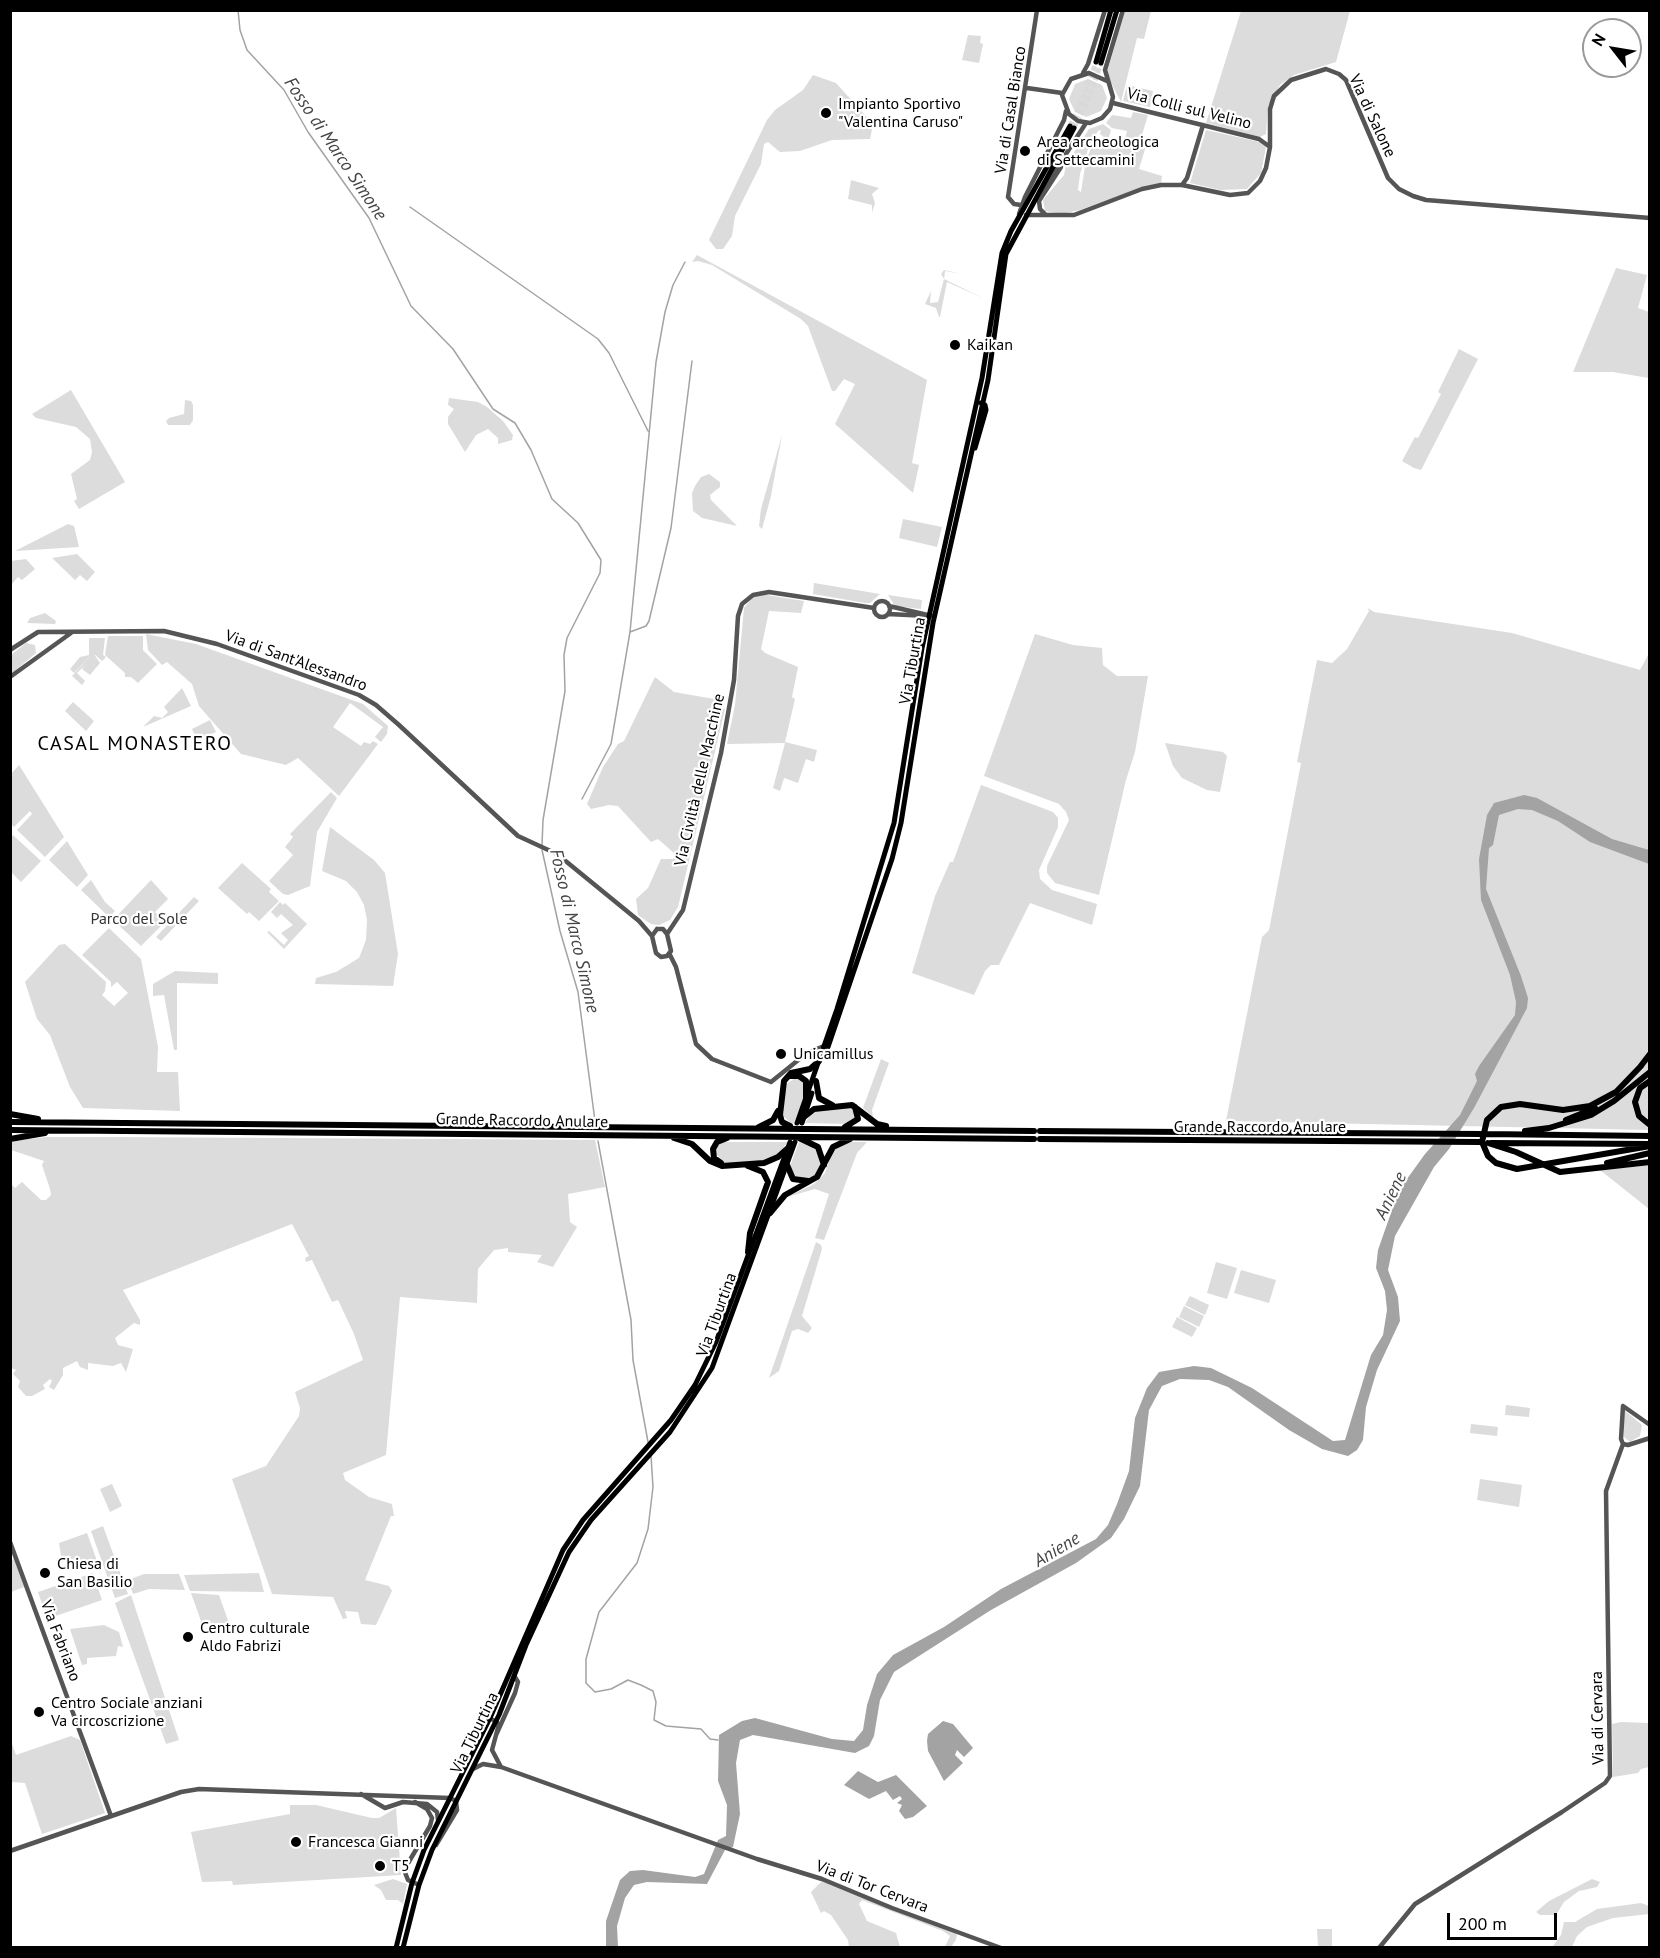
<!DOCTYPE html>
<html>
<head>
<meta charset="utf-8">
<style>
  body { margin:0 }
  #map { position:relative; width:1660px; height:1958px; overflow:hidden; background:#fff; font-family:"PT Sans",sans-serif }
  canvas { display:block }
  .frame { position:absolute; inset:0; border:12px solid #000; pointer-events:none }
  .north { position:absolute; left:1582px; top:18px; width:60px; height:60px; box-sizing:border-box; background:#fff; border:2px solid #999; border-radius:50%; rotate:301deg; font-size:16px; font-weight:700; line-height:24px; text-align:center; color:#000 }
  .north::after { content:''; display:block; margin:auto; width:21px; height:27px; background:#000; clip-path:polygon(50% 0,100% 100%,50% 72%,0 100%) }
  .scale { position:absolute; left:1447px; top:1913px; width:110px; height:27px; box-sizing:border-box; border:3px solid #000; border-top:0; padding-left:8px; font-size:18px; line-height:21px; white-space:nowrap; color:#000; -webkit-text-stroke:4px #fff; paint-order:stroke }
</style>
</head>
<body>
<div id="map">
<canvas width="1660" height="1958"></canvas>
<div class="frame"></div>
<div class="north">N</div>
<div class="scale">200 m</div>
</div>
<script>
const context = document.querySelector('canvas').getContext('2d');
context.lineJoin = 'round';
function paint(path, color) { context.fillStyle = color; context.fill(path, 'evenodd'); }
const toPath = rows => new Path2D(rows.map(r => 'M' + r).join(''));
function strokePath(path, color, width, dash) { context.strokeStyle = color; context.lineWidth = width; context.lineCap = dash ? 'butt' : 'round'; context.setLineDash(dash || []); context.stroke(path); }
function drawText(font, color, halo, rows, align = 'center') {
  context.font = font + ' "PT Sans",sans-serif'; context.lineWidth = 4.5; context.setLineDash([]); context.textBaseline = 'middle'; context.strokeStyle = halo; context.fillStyle = color; for (const [text, x, y, turn = 0] of rows) {
    context.save(); context.translate(x, y); context.rotate((+turn || 0) * Math.PI / 180); context.textAlign = isNaN(turn) ? turn : align; if (halo) context.strokeText(text, 0, 0); context.fillText(text, 0, 0); context.restore();
  }
}
const green = toPath([
  [1125,11,1151,11,1144,39,1137,38,1121,102,1107,75,1108,69],
  [1241,11,1350,11,1336,62,1294,75,1280,85,1268,106,1266,134,1260,137,1206,123],
  [968,35,981,36,980,43,983,44,979,63,962,60],
  [813,75,836,83,873,124,870,139,832,140,800,151,780,152,768,142,764,144,761,164,735,216,732,236,723,249,716,249,709,240,767,120,775,110,803,90],
  [1088,79,1102,85,1107,98,1101,111,1086,117,1074,110,1069,99,1075,84],
  [1127,85,1153,91,1150,107,1123,101],
  [1133,112,1148,115,1139,145,1146,146,1139,169,1162,176,1161,183,1145,186,1080,210,1061,214,1045,211,1043,200,1064,175,1066,165,1089,129,1103,124,1111,130,1108,140,1100,134,1101,130,1098,131,1089,146,1080,174,1078,190,1081,192,1086,160,1094,141,1097,138,1107,145,1123,148,1127,131,1112,128,1106,123,1112,115,1131,118],
  [1206,130,1260,142,1266,147,1261,173,1247,189,1220,190,1190,183],
  [851,180,879,188,872,194,875,203,872,213,872,205,848,199],
  [697,255,927,380,912,463,919,465,913,493,835,424,855,384,844,379,835,391,832,391,808,326,801,319,712,265,698,261,692,262],
  [1616,268,1647,275,1638,308,1649,312,1649,378,1613,372,1573,372],
  [944,270,962,274,945,271,944,279,985,299,947,282,940,317,939,317,936,308,925,304,931,291,930,303,938,302,944,279,941,274],
  [1459,349,1478,359,1421,470,1414,468,1402,461,1415,437,1418,438,1441,394,1438,392],
  [71,390,125,482,79,509,74,501,77,499,71,474,90,460,92,452,90,439,76,427,36,418,32,414],
  [449,398,478,402,487,407,503,421,513,435,512,440,498,444,498,438,488,429,476,435,465,452,448,424,448,417,454,409,448,405],
  [185,400,191,401,193,405,193,420,190,425,168,425,166,421,169,418,184,414],
  [782,435,771,496,762,529,759,526,761,509],
  [709,474,720,482,720,487,710,495,711,500,737,526,702,518,693,511,692,493,695,486,701,477],
  [903,519,942,527,937,547,899,538],
  [68,524,74,526,79,547,15,551],
  [77,554,95,572,87,581,80,575,75,580,52,558],
  [26,559,35,569,22,580,18,577,11,585,11,561],
  [814,583,880,594,870,603,865,603,813,594],
  [761,594,804,601,801,613,769,611,761,649,765,653,798,667,792,697,795,699,785,742,817,750,814,762,806,759,798,783,784,778,780,791,773,788,785,743,727,744,735,705,744,608,753,597],
  [888,595,922,600,921,609,895,606],
  [1368,608,1374,612,1512,633,1640,670,1649,653,1650,1126,1647,1126,1649,1130,1226,1121,1262,937,1269,930,1301,763,1297,762,1317,660,1332,663,1347,649,1369,611],
  [45,613,56,621,55,624,27,623,30,618],
  [146,634,196,644,363,704,388,726,387,734,381,742,375,737,383,727,350,703,333,727,361,746,364,742,370,744,373,741,378,744,339,796,298,758,286,765,241,754,199,706,192,684,167,662,162,665,148,650],
  [1035,634,1073,645,1102,648,1103,665,1117,676,1148,676,1135,752,1126,780,1099,895,1055,883,1047,873,1047,866,1069,820,1066,812,1059,804,984,776],
  [108,636,143,636,143,650,157,664,138,683,131,677,125,677,125,673,105,655],
  [89,638,105,638,103,655,106,657,102,661,94,654,100,663,90,675,82,669,86,664,77,673,85,681,82,685,72,676,93,653,74,673,70,669,80,657,89,655],
  [26,643,35,645,36,653,11,674,11,655],
  [655,677,674,692,720,700,722,708,725,709,678,907,670,920,659,925,651,924,638,915,636,899,648,888,661,859,673,859,675,854,658,839,651,842,618,806,609,805,591,809,587,804,603,767,618,744,624,741],
  [182,688,191,706,143,727,154,716,162,718,168,712,164,707],
  [73,702,94,721,86,731,65,711],
  [210,720,216,732,197,740,192,729],
  [1165,743,1223,752,1227,756,1220,792,1207,790,1182,778,1173,766],
  [19,765,64,837,45,857,17,830,32,814,30,811,14,827,11,824,11,774],
  [981,785,1053,812,1058,818,1058,827,1039,870,1040,879,1052,890,1097,904,1092,925,1030,903,999,965,991,965,985,971,974,995,912,973,935,896,950,862,953,862],
  [331,792,337,798,317,832,310,886,288,895,283,894,269,881,293,855,285,847,293,837,290,834],
  [330,827,374,860,385,873,398,954,393,986,315,984,316,978,336,972,359,958,366,940,367,920,364,905,357,892,346,881,322,871],
  [13,835,41,861,21,882,11,872,11,838],
  [67,841,88,875,77,887,49,860],
  [242,863,271,889,269,892,279,901,259,921,249,912,247,914,218,888],
  [91,880,105,902,115,911,109,917,81,890],
  [151,880,168,899,155,912,165,922,141,946,113,920],
  [194,897,199,901,161,941,156,937],
  [280,902,283,905,285,903,307,924,284,949,267,932,269,931,284,945,288,940,281,933,293,925,281,914,277,918,271,912],
  [109,928,141,959,158,1047,157,1072,178,1072,180,1111,83,1108,70,1087,50,1035,37,1019,25,982,59,945,65,944,106,982,105,991,102,995,114,1006,128,993,117,982,111,987,111,982,82,955],
  [175,971,218,973,218,984,177,983,177,1050,174,1050,164,995,153,996,153,984],
  [881,1059,889,1063,872,1110,873,1117,863,1108],
  [797,1077,805,1082,806,1091,794,1123,792,1124,782,1115,786,1084],
  [849,1106,854,1108,855,1119,848,1124,805,1123,814,1110],
  [114,1137,595,1140,605,1187,568,1194,570,1222,577,1227,553,1267,537,1262,542,1255,508,1252,508,1248,494,1250,478,1269,477,1303,400,1297,386,1455,343,1473,345,1480,369,1497,392,1504,394,1516,391,1516,365,1580,389,1586,392,1591,376,1625,361,1624,358,1612,345,1611,347,1618,343,1619,333,1597,272,1594,232,1479,266,1466,299,1416,300,1408,295,1392,363,1360,354,1334,338,1300,332,1302,312,1260,306,1262,305,1258,309,1256,292,1224,123,1290,140,1320,140,1325,134,1323,115,1338,118,1345,133,1349,126,1372,121,1363,113,1366,88,1363,88,1370,80,1367,77,1361,63,1368,63,1375,54,1390,49,1387,52,1381,50,1379,43,1385,45,1389,32,1396,26,1396,18,1387,20,1381,13,1374,16,1370,11,1368,10,1183,15,1188,22,1182,41,1200,46,1200,51,1195,50,1189,42,1165,44,1161,11,1150,11,1141,47,1137],
  [722,1142,788,1142,779,1154,764,1162,725,1163,715,1153,717,1145],
  [799,1142,815,1147,822,1161,818,1173,810,1179,795,1178,790,1166],
  [846,1142,867,1142,857,1153,824,1240,815,1238,829,1194,815,1189,787,1197,814,1184,825,1173,832,1151],
  [1649,1165,1649,1209,1600,1170],
  [816,1242,821,1245,822,1249,802,1316,812,1328,808,1333,798,1329,792,1331,779,1371,769,1378],
  [1216,1262,1237,1268,1227,1299,1207,1293],
  [1241,1270,1276,1280,1269,1303,1234,1293],
  [1190,1296,1209,1305,1205,1315,1185,1305],
  [1184,1306,1204,1316,1199,1327,1179,1317],
  [1177,1317,1197,1328,1192,1337,1172,1327],
  [1506,1405,1530,1408,1529,1417,1505,1415],
  [1624,1410,1642,1425,1640,1436,1630,1442,1624,1437],
  [1471,1424,1498,1427,1497,1436,1470,1433],
  [1480,1479,1522,1485,1519,1507,1477,1500],
  [112,1484,122,1506,110,1512,100,1489],
  [103,1526,128,1594,115,1598,91,1531],
  [87,1533,97,1561,72,1570,69,1559,62,1562,59,1543],
  [14,1559,24,1587,11,1592,11,1560],
  [93,1573,102,1600,47,1619,38,1592],
  [259,1573,264,1592,190,1591,184,1575],
  [144,1574,179,1574,185,1590,149,1589,133,1594,128,1580],
  [191,1593,219,1595,230,1626,202,1624],
  [131,1595,179,1740,166,1744,115,1603],
  [104,1625,119,1632,123,1647,118,1646,116,1656,87,1658,87,1664,82,1665,70,1629],
  [1621,1722,1649,1723,1649,1767,1641,1769,1638,1773,1613,1777,1612,1724],
  [71,1736,80,1740,105,1813,42,1834,25,1783,11,1782,11,1741,16,1755],
  [290,1805,316,1805,372,1818,379,1818,396,1808,401,1875,233,1885,232,1881,202,1882,191,1832,290,1814],
  [393,1879,407,1884,403,1904,398,1900,386,1900,381,1890,374,1885],
  [1592,1879,1600,1882,1597,1887,1579,1891,1564,1902,1556,1915,1540,1915,1536,1912,1549,1901],
  [823,1880,957,1934,956,1940,951,1947,945,1947,950,1936,943,1931,862,1900,859,1904,867,1921,896,1933,900,1947,849,1947,848,1940,831,1915,824,1911,821,1913,811,1892],
  [1641,1903,1649,1906,1649,1914,1613,1918,1587,1927,1577,1936,1572,1947,1546,1947,1553,1946,1561,1935,1564,1922,1575,1922,1597,1909],
  [1317,1929,1332,1929,1332,1947,1318,1947]
]);
const water = toPath([
  [1524,795,1537,798,1612,839,1649,850,1649,864,1590,842,1558,821,1532,810,1518,809,1499,815,1493,845,1489,848,1486,889,1521,976,1528,998,1527,1008,1474,1108,1449,1149,1434,1167,1395,1236,1388,1270,1398,1297,1400,1321,1377,1370,1366,1407,1363,1440,1357,1450,1348,1456,1322,1449,1289,1430,1228,1387,1209,1380,1180,1379,1162,1386,1149,1410,1140,1486,1124,1519,1111,1538,1076,1563,991,1610,894,1672,880,1700,874,1736,869,1746,855,1753,753,1735,740,1740,736,1763,740,1814,733,1847,725,1850,707,1884,647,1882,634,1885,625,1898,617,1926,618,1947,606,1948,606,1921,620,1880,630,1871,643,1870,695,1877,704,1874,718,1840,726,1836,727,1805,718,1781,719,1735,742,1721,755,1718,832,1739,854,1741,863,1730,867,1705,877,1674,893,1655,944,1627,1001,1589,1096,1539,1108,1525,1117,1504,1129,1471,1135,1418,1147,1388,1159,1372,1194,1366,1211,1368,1252,1388,1333,1441,1345,1440,1371,1355,1383,1335,1387,1310,1385,1291,1376,1268,1378,1250,1399,1190,1425,1154,1460,1115,1477,1081,1475,1074,1479,1066,1515,1015,1516,1002,1510,975,1481,900,1479,859,1487,815,1494,803],
  [943,1721,953,1724,973,1748,964,1757,957,1750,955,1755,963,1763,944,1781,928,1751,927,1741,928,1734],
  [858,1771,878,1782,896,1775,927,1806,913,1817,905,1819,899,1811,902,1805,897,1803,902,1799,900,1796,893,1800,886,1791,869,1799,844,1785]
]);
const stream = toPath([
  [238,10,240,30,247,50,284,90,308,132,369,218,411,306,453,349,493,409,515,423,531,450,552,499,578,523,601,560,600,573,567,638,564,655,565,691,543,820,542,845],
  [410,207,598,339,609,353,648,431],
  [630,632,646,626,649,621,671,528,692,361],
  [582,799,611,744,630,632,656,362,665,312,673,285,685,262],
  [542,850,560,931,578,992,595,1121],
  [598,1141,631,1320,633,1360,648,1442],
  [651,1456,653,1487,648,1529,637,1563,599,1612,586,1659,586,1683,595,1692,611,1689,628,1680,641,1685,653,1691,656,1702,654,1720,666,1726,701,1729,710,1739,718,1740]
]);
const primaryTunnel = toPath([
  [1070,126,1084,97,1096,62],
  [1074,128,1089,98,1101,63]
]);
const tertiary = toPath([
  [1083,73,1088,64,1105,10],
  [1107,81,1089,73,1071,79,1062,95,1069,114,1078,121,1090,123,1102,118,1110,109,1113,97,1105,70,1123,10],
  [1027,88,1062,93],
  [1113,103,1259,139,1270,147],
  [1182,185,1187,178,1203,125],
  [1042,191,1086,123],
  [1021,205,1014,204,1008,197,1037,10],
  [1019,214,1025,197,1064,120,1066,111],
  [1026,215,1074,215,1142,189,1161,185,1182,185,1230,195,1248,193,1260,181,1266,168,1270,147,1270,109,1274,96,1291,80,1326,69,1339,74,1346,80,1388,178,1399,189,1413,196,1426,200,1650,218],
  [1046,215,1040,209,1039,201,1061,167],
  '874 609a8 8 0 1 1 16 0a8 8 0 1 1-16 0Z',
  [889,606,932,616],
  [888,614,928,616],
  [10,650,38,632,164,631,217,644,359,695,376,705,399,725,518,836,557,854,639,921,652,936],
  [10,677,71,633],
  [657,929,663,929,667,934,671,951,667,956,661,957,656,953,652,936,657,929],
  [667,934,683,910,721,753,734,680,738,616,742,604,753,595,769,592,874,608],
  [670,955,676,967,696,1044,712,1059,771,1082,807,1053,824,1046],
  [1623,1406,1650,1425],
  [1623,1444,1628,1445,1650,1438],
  [10,1542,111,1816],
  [490,1718,499,1724,492,1750,501,1767],
  [496,1735,515,1693,518,1682,515,1677],
  [473,1769,483,1764,501,1767,757,1859,822,1879,892,1908,1001,1948],
  [361,1794,385,1808,403,1802,427,1804,437,1812,438,1820],
  [415,1802,427,1809,432,1818,430,1826,404,1870,408,1880,419,1885],
  [10,1851,181,1792,199,1789,450,1798,456,1801,457,1810,436,1845],
  [1379,1948,1415,1904,1562,1812,1605,1783,1610,1776,1606,1491,1623,1444,1621,1439,1623,1406]
]);
const primary = toPath([
  [1096,62,1111,10],
  [1101,63,1117,10],
  [975,448,986,410,985,405,981,403],
  [828,1047,892,859,901,823,933,623,988,380,1006,254,1074,128],
  [797,1123,837,1009,894,823,922,648,982,378,1002,253,1011,231,1070,126],
  [802,1123,812,1093],
  [396,1948,412,1883,424,1850,490,1718,563,1550,583,1520,671,1420,695,1385,716,1342,790,1142],
  [403,1948,419,1885,432,1850,499,1715,526,1645,569,1552,591,1520,670,1432,712,1368,795,1142]
]);
const motorway = toPath([
  [1641,1066,1616,1092,1590,1106,1563,1110,1520,1104,1501,1107,1487,1120,1482,1142,1488,1156,1496,1163,1517,1169,1650,1146],
  [1640,1067,1650,1054],
  [791,1076,799,1076,806,1081,806,1099],
  [816,1081,819,1098,832,1105],
  [1650,1081,1640,1088,1635,1102,1639,1116,1650,1125],
  [10,1114,38,1119],
  [804,1117,814,1109,852,1105,877,1124,886,1126],
  [1566,1120,1595,1108],
  [10,1122,1034,1131],
  [790,1126,782,1122,780,1115,784,1081,791,1073,810,1069,819,1061],
  [759,1127,773,1120,778,1111],
  [845,1127,858,1119,855,1107],
  [10,1130,1034,1139],
  [1040,1131,1480,1134],
  [1525,1131,1549,1128,1591,1115,1614,1101,1650,1072],
  [1486,1134,1650,1136],
  [674,1138,692,1144,710,1161,722,1166,764,1163,778,1157,787,1149],
  [799,1138,818,1147,824,1165],
  [10,1139,45,1133],
  [1040,1139,1480,1142],
  [1488,1143,1516,1152,1560,1172,1650,1162],
  [1491,1143,1649,1144],
  [721,1163,714,1158,713,1149,717,1142,727,1138],
  [1607,1163,1650,1153],
  [787,1165,793,1179,808,1181],
  [770,1213,785,1195,817,1177,833,1147,850,1139],
  [748,1252,750,1233,768,1182,763,1172,748,1166]
]);
const markers = [
  [826,113,6,"#000"],
  [1025,151,6,"#000"],
  [955,345,6,"#000"],
  [781,1054,6,"#000"],
  [45,1573,6,"#000"],
  [188,1637,6,"#000"],
  [39,1712,6,"#000"],
  [296,1842,6,"#000"],
  [380,1866,6,"#000"]
];
const poiNames = [
  ["Impianto Sportivo",838,104],
  ["\"Valentina Caruso\"",838,122],
  ["Area archeologica",1037,142],
  ["di Settecamini",1037,160],
  ["Kaikan",967,345],
  ["Unicamillus",793,1054],
  ["Chiesa di",57,1564],
  ["San Basilio",57,1582],
  ["Centro culturale",200,1628],
  ["Aldo Fabrizi",200,1646],
  ["Centro Sociale anziani",51,1703],
  ["Va circoscrizione",51,1721],
  ["Francesca Gianni",308,1842],
  ["T5",392,1866]
];
const streetNames = [
  ["Via Colli sul Velino",1189,109,14],
  ["Via di Casal Bianco",1011,110,-81],
  ["Via di Salone",1372,116,65],
  ["Via di Sant'Alessandro",296,661,20],
  ["Via Tiburtina",913,661,-80],
  ["Via Civiltà delle Macchine",700,780,-77],
  ["Grande Raccordo Anulare",522,1121,1],
  ["Grande Raccordo Anulare",1260,1127],
  ["Via Tiburtina",717,1315,-70],
  ["Via Fabriano",60,1641,69],
  ["Via di Cervara",1598,1718,-91],
  ["Via Tiburtina",475,1733,-64],
  ["Via di Tor Cervara",872,1887,21]
];
const parkNames = [
  ["Parco del Sole",139,919]
];
const waterNames = [
  ["Fosso di Marco Simone",335,149,56],
  ["Fosso di Marco Simone",574,931,77],
  ["Aniene",1391,1196,-64],
  ["Aniene",1057,1550,-31]
];
const quarterNames = [
  ["CASAL MONASTERO",135,744]
];
paint(green, '#dcdcdc');
paint(water, '#a3a3a3');
strokePath(stream, '#a3a3a3', 1.5);
strokePath(primaryTunnel, '#d9d9d9', 5, [5, 2.5]);
strokePath(tertiary, '#555', 4.5);
strokePath(primary, '#000', 5);
strokePath(motorway, '#000', 6);
for (const [x, y, r, color] of markers) { const dot = new Path2D(); dot.arc(x, y, r, 0, 2 * Math.PI); context.fillStyle = color; context.fill(dot); strokePath(dot, '#fff', 2); }
drawText('16px', '#000', '#fff', poiNames, 'left');
drawText('16px', '#000', '#fff', streetNames);
drawText('16px', '#333', '#fff', parkNames);
drawText('italic 18px', '#444', '#fff', waterNames);
context.letterSpacing = '1.5px';
drawText('20px', '#000', '#fff', quarterNames);
context.letterSpacing = '0px';
</script>
</body>
</html>
